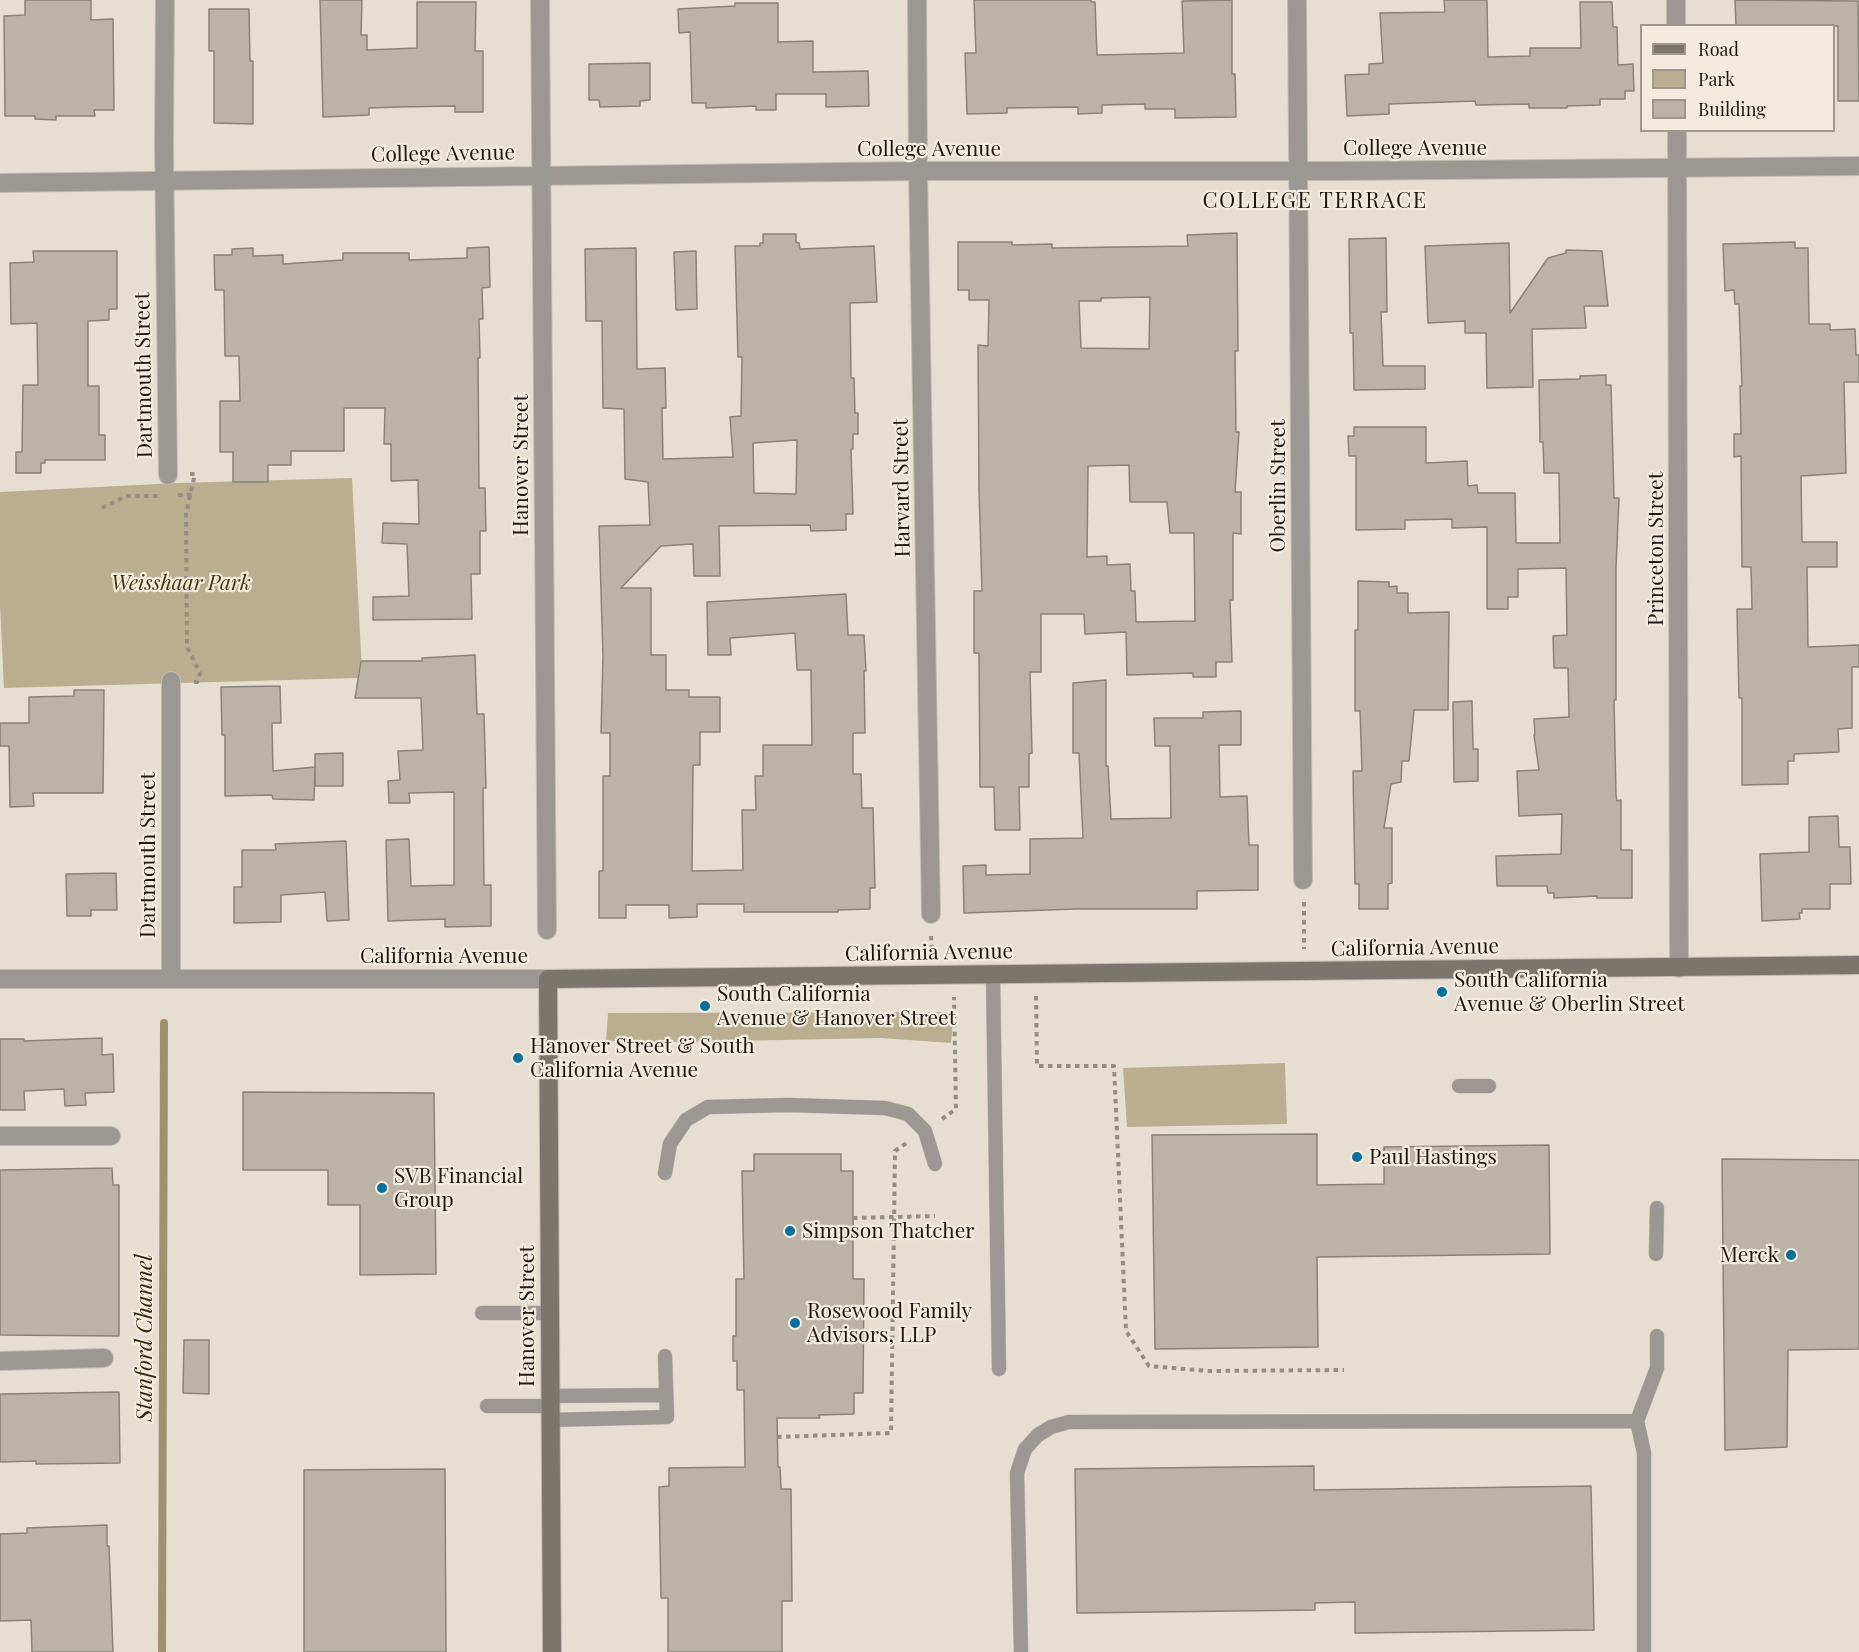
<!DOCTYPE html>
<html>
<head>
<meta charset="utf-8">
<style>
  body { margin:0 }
  #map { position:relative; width:1859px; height:1652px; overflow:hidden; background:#e6dfd1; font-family:"Playfair Display",serif }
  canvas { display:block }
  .legend { position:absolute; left:1640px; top:24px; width:195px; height:108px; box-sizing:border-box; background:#f3ecde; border:2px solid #9d988e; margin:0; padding:8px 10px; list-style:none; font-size:18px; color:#1c1915 }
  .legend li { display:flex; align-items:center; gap:12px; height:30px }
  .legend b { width:30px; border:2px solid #9d988e }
</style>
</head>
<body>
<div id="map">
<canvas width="1859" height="1652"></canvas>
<ul class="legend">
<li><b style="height:8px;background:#7a766e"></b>Road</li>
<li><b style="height:16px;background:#bbad90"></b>Park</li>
<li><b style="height:16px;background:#bab3a6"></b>Building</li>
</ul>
</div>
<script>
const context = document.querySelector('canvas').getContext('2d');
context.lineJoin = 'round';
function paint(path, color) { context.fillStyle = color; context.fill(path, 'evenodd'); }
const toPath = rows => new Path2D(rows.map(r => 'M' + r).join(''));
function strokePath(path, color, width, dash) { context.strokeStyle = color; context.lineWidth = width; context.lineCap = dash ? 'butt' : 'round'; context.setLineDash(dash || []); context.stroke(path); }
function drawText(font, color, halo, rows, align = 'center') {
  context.font = font + ' "Playfair Display",serif'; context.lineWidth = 4.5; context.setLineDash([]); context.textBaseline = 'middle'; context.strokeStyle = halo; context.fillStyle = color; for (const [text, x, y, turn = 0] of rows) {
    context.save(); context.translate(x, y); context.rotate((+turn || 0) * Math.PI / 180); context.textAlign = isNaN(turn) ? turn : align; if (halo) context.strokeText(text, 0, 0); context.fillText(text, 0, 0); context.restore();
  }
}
const green = toPath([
  [352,478,362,672,358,673,358,678,4,688,0,605,0,492,177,483],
  [954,1012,951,1043,880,1038,685,1042,606,1041,608,1013],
  [1285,1063,1287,1124,1127,1127,1123,1068]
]);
const stream = toPath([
  [162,1652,164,1023]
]);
const building = toPath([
  [25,0,91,0,91,20,113,19,114,110,94,110,95,116,56,116,56,120,35,119,35,116,5,116,4,16,25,15,25,0],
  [320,0,362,0,361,35,367,35,367,50,417,48,417,2,476,2,475,51,483,51,483,112,455,112,455,106,399,107,369,108,369,115,323,117,320,0],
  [974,0,1091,0,1091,2,1095,2,1097,55,1184,53,1182,1,1232,0,1232,74,1235,74,1236,117,1175,118,1175,109,1145,109,1145,104,1102,105,1102,113,1078,114,1078,107,1007,108,1007,113,967,114,965,53,976,53,974,0],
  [1444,0,1487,0,1488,57,1530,56,1530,48,1581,48,1580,2,1612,2,1613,27,1617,27,1618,65,1633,64,1634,91,1625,91,1625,99,1600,99,1600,105,1567,106,1567,108,1529,108,1529,104,1476,105,1475,101,1389,104,1389,114,1347,116,1345,75,1369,74,1369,64,1383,63,1380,13,1445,12,1444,0],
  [1735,0,1858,1,1859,101,1838,101,1838,26,1736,26,1735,0],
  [735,3,778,3,778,42,813,41,813,72,868,71,869,106,826,107,826,94,776,94,776,110,756,110,756,106,706,108,706,103,692,103,690,32,679,33,678,9,735,6,735,3],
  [209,9,249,9,250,61,253,61,253,124,214,123,214,51,209,51,209,9],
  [650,63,650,100,640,101,640,106,600,107,599,100,589,100,589,64,650,63],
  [1237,233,1238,351,1235,351,1236,432,1239,432,1235,492,1241,492,1241,534,1233,533,1233,600,1230,600,1232,662,1216,662,1216,677,1193,677,1193,673,1127,675,1126,632,1085,634,1084,614,1041,614,1041,672,1030,672,1032,753,1029,754,1029,787,1019,787,1020,830,995,830,994,787,980,787,979,653,974,653,974,591,982,591,979,489,978,345,988,346,989,300,969,300,969,290,958,290,958,242,1012,242,1012,245,1052,244,1052,248,1188,246,1187,235,1237,233],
  [1150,297,1149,349,1081,348,1079,301,1101,301,1101,298,1150,297],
  [1129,465,1130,502,1167,502,1170,533,1194,533,1195,621,1136,622,1135,591,1131,591,1130,564,1107,565,1107,556,1087,557,1088,466,1129,465],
  [763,234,796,234,796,242,799,243,800,249,874,246,877,302,850,303,851,378,854,378,855,413,858,413,858,434,853,434,853,449,851,449,853,514,846,514,846,530,811,531,810,525,719,526,720,576,694,576,693,544,661,546,621,588,651,588,651,655,666,655,666,690,689,690,689,697,720,697,720,732,700,732,700,765,693,765,692,871,743,870,742,810,756,810,755,776,763,776,763,745,812,745,811,670,797,670,795,633,730,638,731,655,708,655,707,602,846,594,848,635,864,635,866,671,864,671,865,733,853,733,853,774,861,774,862,808,873,808,875,888,870,888,870,909,838,910,838,912,744,912,744,904,697,904,697,917,669,918,669,905,626,905,626,918,599,918,599,871,603,871,603,776,610,776,610,733,601,733,603,656,599,526,650,525,648,482,625,479,624,409,603,408,602,321,586,321,585,249,636,248,637,369,665,368,666,408,662,408,663,459,733,457,730,417,741,416,742,357,738,357,735,246,760,246,760,243,763,243,763,234],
  [797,440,796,494,754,493,753,443,797,440],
  [1386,238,1387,312,1381,312,1383,366,1425,366,1425,389,1354,390,1353,333,1350,333,1349,239,1386,238],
  [1795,242,1795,248,1808,248,1809,324,1830,324,1830,330,1855,329,1856,355,1859,355,1859,382,1844,382,1846,473,1801,476,1802,542,1837,542,1837,567,1807,567,1808,647,1859,645,1859,667,1852,667,1852,728,1838,729,1839,752,1794,754,1794,761,1788,761,1788,784,1742,785,1742,698,1739,698,1737,609,1752,609,1751,567,1742,567,1741,456,1734,457,1734,434,1741,434,1740,386,1742,386,1739,304,1735,304,1734,290,1725,291,1723,244,1795,242],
  [1509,243,1510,313,1548,258,1566,253,1566,250,1602,251,1608,306,1584,306,1586,328,1532,329,1533,387,1487,388,1486,333,1465,333,1465,321,1428,323,1425,246,1509,243],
  [489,247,490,287,482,288,483,319,479,319,480,358,478,358,479,488,485,488,486,531,480,531,480,574,471,574,472,619,373,620,373,597,409,596,407,544,382,543,383,523,419,524,418,480,391,481,391,444,384,444,385,408,344,408,344,451,291,451,291,465,268,465,268,482,233,482,233,452,220,452,220,401,240,401,239,356,225,356,224,290,215,290,214,255,232,255,232,249,253,248,253,256,283,255,283,264,343,260,343,253,409,253,409,260,467,258,467,248,489,247],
  [33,251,117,251,117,309,109,309,109,320,88,321,88,386,99,386,99,435,105,435,105,460,45,460,45,463,41,463,41,473,16,473,16,452,22,452,23,385,38,385,37,323,11,324,10,263,34,262,33,251],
  [696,251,697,309,676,310,674,252,696,251],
  [1606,375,1606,385,1611,385,1614,498,1619,498,1616,568,1616,700,1614,700,1616,795,1617,801,1621,800,1621,850,1632,850,1632,898,1597,898,1597,896,1554,898,1554,893,1548,893,1547,886,1497,886,1496,856,1561,854,1562,814,1519,816,1517,771,1539,770,1534,735,1535,735,1534,719,1569,717,1568,668,1554,668,1553,636,1567,635,1566,568,1518,569,1518,597,1508,597,1508,609,1487,609,1487,527,1452,528,1452,519,1405,520,1405,529,1356,530,1356,456,1349,456,1348,436,1354,436,1354,427,1426,427,1426,463,1467,461,1468,486,1477,485,1478,493,1515,493,1516,543,1560,543,1559,473,1544,473,1543,442,1540,442,1539,380,1580,379,1580,376,1606,375],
  [1358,581,1389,582,1389,587,1397,586,1397,593,1408,593,1408,613,1449,612,1448,710,1414,710,1409,761,1402,761,1401,782,1391,784,1384,828,1392,828,1392,883,1388,884,1388,909,1359,909,1359,884,1355,884,1353,771,1362,771,1360,711,1355,711,1355,630,1358,630,1358,581],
  [475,655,477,714,484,714,486,788,483,788,484,885,491,885,491,926,445,927,445,919,388,921,386,840,409,839,411,886,454,885,454,792,409,793,410,803,389,803,388,781,400,780,398,751,423,750,421,698,355,698,361,661,422,661,422,658,475,655],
  [1106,680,1106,766,1108,766,1111,819,1171,818,1170,746,1155,746,1154,718,1203,718,1203,712,1241,711,1241,745,1219,745,1220,797,1247,796,1249,845,1258,845,1258,890,1197,891,1197,909,1076,909,964,913,963,866,986,865,986,875,1030,874,1030,839,1083,838,1079,753,1073,753,1073,683,1106,680],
  [280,686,281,723,272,723,273,771,315,767,314,800,273,799,272,795,225,796,225,735,222,735,221,687,280,686],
  [74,690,104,690,103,793,33,793,34,806,10,807,9,746,0,746,0,723,29,723,29,697,74,696,74,690],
  [1472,701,1473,749,1478,749,1478,781,1454,782,1453,702,1472,701],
  [343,753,343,786,315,786,315,754,343,753],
  [1838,816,1839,847,1850,847,1851,884,1830,884,1830,909,1802,909,1802,913,1799,913,1800,919,1762,921,1760,854,1809,852,1809,817,1838,816],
  [346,841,349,920,327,921,325,892,281,895,281,922,234,923,234,887,242,887,242,850,276,850,275,844,346,841],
  [116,873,117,910,91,910,91,916,67,916,66,874,116,873],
  [102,1038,102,1055,113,1054,114,1092,85,1093,86,1105,65,1106,64,1089,24,1091,25,1110,0,1110,0,1039,24,1039,24,1041,102,1038],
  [243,1092,434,1093,436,1274,360,1275,360,1205,328,1205,328,1170,243,1170,243,1092],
  [1317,1134,1317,1185,1384,1184,1384,1147,1549,1145,1550,1254,1317,1257,1318,1347,1155,1349,1152,1135,1317,1134],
  [754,1154,841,1154,841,1171,853,1171,853,1279,864,1279,863,1393,854,1393,854,1414,819,1415,820,1418,777,1418,778,1467,780,1467,781,1489,791,1489,792,1601,782,1601,782,1652,668,1652,668,1598,661,1598,659,1487,669,1486,669,1468,745,1467,744,1390,737,1390,737,1361,733,1361,733,1336,736,1336,736,1279,744,1279,742,1171,754,1171,754,1154],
  [1722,1159,1859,1160,1859,1349,1788,1350,1787,1447,1725,1450,1722,1159],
  [112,1168,113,1185,119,1185,119,1336,0,1335,0,1170,112,1168],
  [184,1340,209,1340,209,1394,183,1393,184,1340],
  [119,1392,120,1463,36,1464,36,1461,0,1462,0,1394,119,1392],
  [1314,1466,1314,1490,1591,1486,1594,1630,1355,1633,1355,1602,1315,1603,1315,1610,1077,1613,1075,1469,1314,1466],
  [445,1469,446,1652,304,1652,304,1470,445,1469],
  [107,1525,107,1546,109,1546,113,1652,32,1652,31,1620,0,1621,0,1534,27,1533,27,1528,107,1525]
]);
const path = toPath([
  [190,474,195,474,186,514,187,647,200,673,197,682,192,682],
  [178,495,192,495],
  [102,508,126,496,158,496],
  [1304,902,1304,949],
  [931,936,932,952],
  [1036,996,1037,1066,1114,1066,1126,1331,1149,1366,1208,1371,1344,1370],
  [942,1119,956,1109,954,997],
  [853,1218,935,1216],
  [777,1437,891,1433,895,1151,908,1142]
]);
const lane = toPath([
  [993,975,999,1369],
  [1459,1086,1489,1086],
  [665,1173,670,1144,686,1120,708,1107,788,1105,885,1108,908,1114,925,1131,935,1164],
  [1656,1254,1657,1208],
  [482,1313,550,1313],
  [550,1396,666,1395],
  [487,1406,550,1406],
  [550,1420,667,1417,665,1356],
  [1021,1652,1017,1473,1025,1449,1038,1435,1051,1427,1069,1422,1637,1421],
  [1644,1652,1644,1453,1637,1421,1657,1368,1657,1336]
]);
const street = toPath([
  [165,0,164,144,168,475],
  [540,0,547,930],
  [917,0,918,171,931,914],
  [1297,0,1303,880],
  [1676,0,1676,26],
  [1677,130,1679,968],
  [0,183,918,171,1340,171,1859,166],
  [171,978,171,681],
  [0,979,548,979],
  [0,1136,111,1136],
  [0,1361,104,1358]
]);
const secondary = toPath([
  [552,1652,548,979,1859,965]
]);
const markers = [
  [1442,992,6,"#06709c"],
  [705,1006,6,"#06709c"],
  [518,1058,6,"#06709c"],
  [1357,1157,6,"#06709c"],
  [382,1188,6,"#06709c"],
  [790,1231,6,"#06709c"],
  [1791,1255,6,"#06709c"],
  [795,1323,6,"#06709c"]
];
const streetNames = [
  ["College Avenue",1415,148],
  ["College Avenue",929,149],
  ["College Avenue",443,154,-1],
  ["Dartmouth Street",144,375,-91],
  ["Hanover Street",521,465,-90],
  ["Oberlin Street",1278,486,-90],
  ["Harvard Street",902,488,-91],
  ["Princeton Street",1656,549,-90],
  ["Dartmouth Street",148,855,-90],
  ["California Avenue",1415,948,-1],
  ["California Avenue",929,953,-1],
  ["California Avenue",444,956],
  ["Hanover Street",527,1316,-90]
];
const parkNames = [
  ["Weisshaar Park",181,583]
];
const poiNames = [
  ["South California",1454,980],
  ["Avenue & Oberlin Street",1454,1004],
  ["South California",717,994],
  ["Avenue & Hanover Street",717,1018],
  ["Hanover Street & South",530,1046],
  ["California Avenue",530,1070],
  ["Paul Hastings",1369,1157],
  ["SVB Financial",394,1176],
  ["Group",394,1200],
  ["Simpson Thatcher",802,1231],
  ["Merck",1779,1255,"right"],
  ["Rosewood Family",807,1311],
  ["Advisors, LLP",807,1335]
];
const neighbourhoodNames = [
  ["COLLEGE TERRACE",1315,201]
];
const waterNames = [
  ["Stanford Channel",145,1338,-90]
];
paint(green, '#bbad90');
strokePath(stream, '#9f9070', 8);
paint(building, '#bab3a6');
strokePath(building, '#898377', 1.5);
strokePath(lane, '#c2bbaf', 15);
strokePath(street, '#c2bbaf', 20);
strokePath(secondary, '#c2bbaf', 20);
strokePath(path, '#938d83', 4, [4.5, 4.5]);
strokePath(lane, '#9b9893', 14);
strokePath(street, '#9b9893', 18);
strokePath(secondary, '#7a766e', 18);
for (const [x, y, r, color] of markers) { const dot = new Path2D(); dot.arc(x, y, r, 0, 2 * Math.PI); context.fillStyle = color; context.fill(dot); strokePath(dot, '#f3ecde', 2); }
drawText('21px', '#1c1915', '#f3ecde', streetNames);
drawText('italic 21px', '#49380d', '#f3ecde', parkNames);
drawText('21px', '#1c1915', '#f3ecde', poiNames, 'left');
context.letterSpacing = '1.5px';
drawText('22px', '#1c1915', '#f3ecde', neighbourhoodNames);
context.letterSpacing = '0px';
drawText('italic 22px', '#34270a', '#f3ecde', waterNames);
</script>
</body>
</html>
